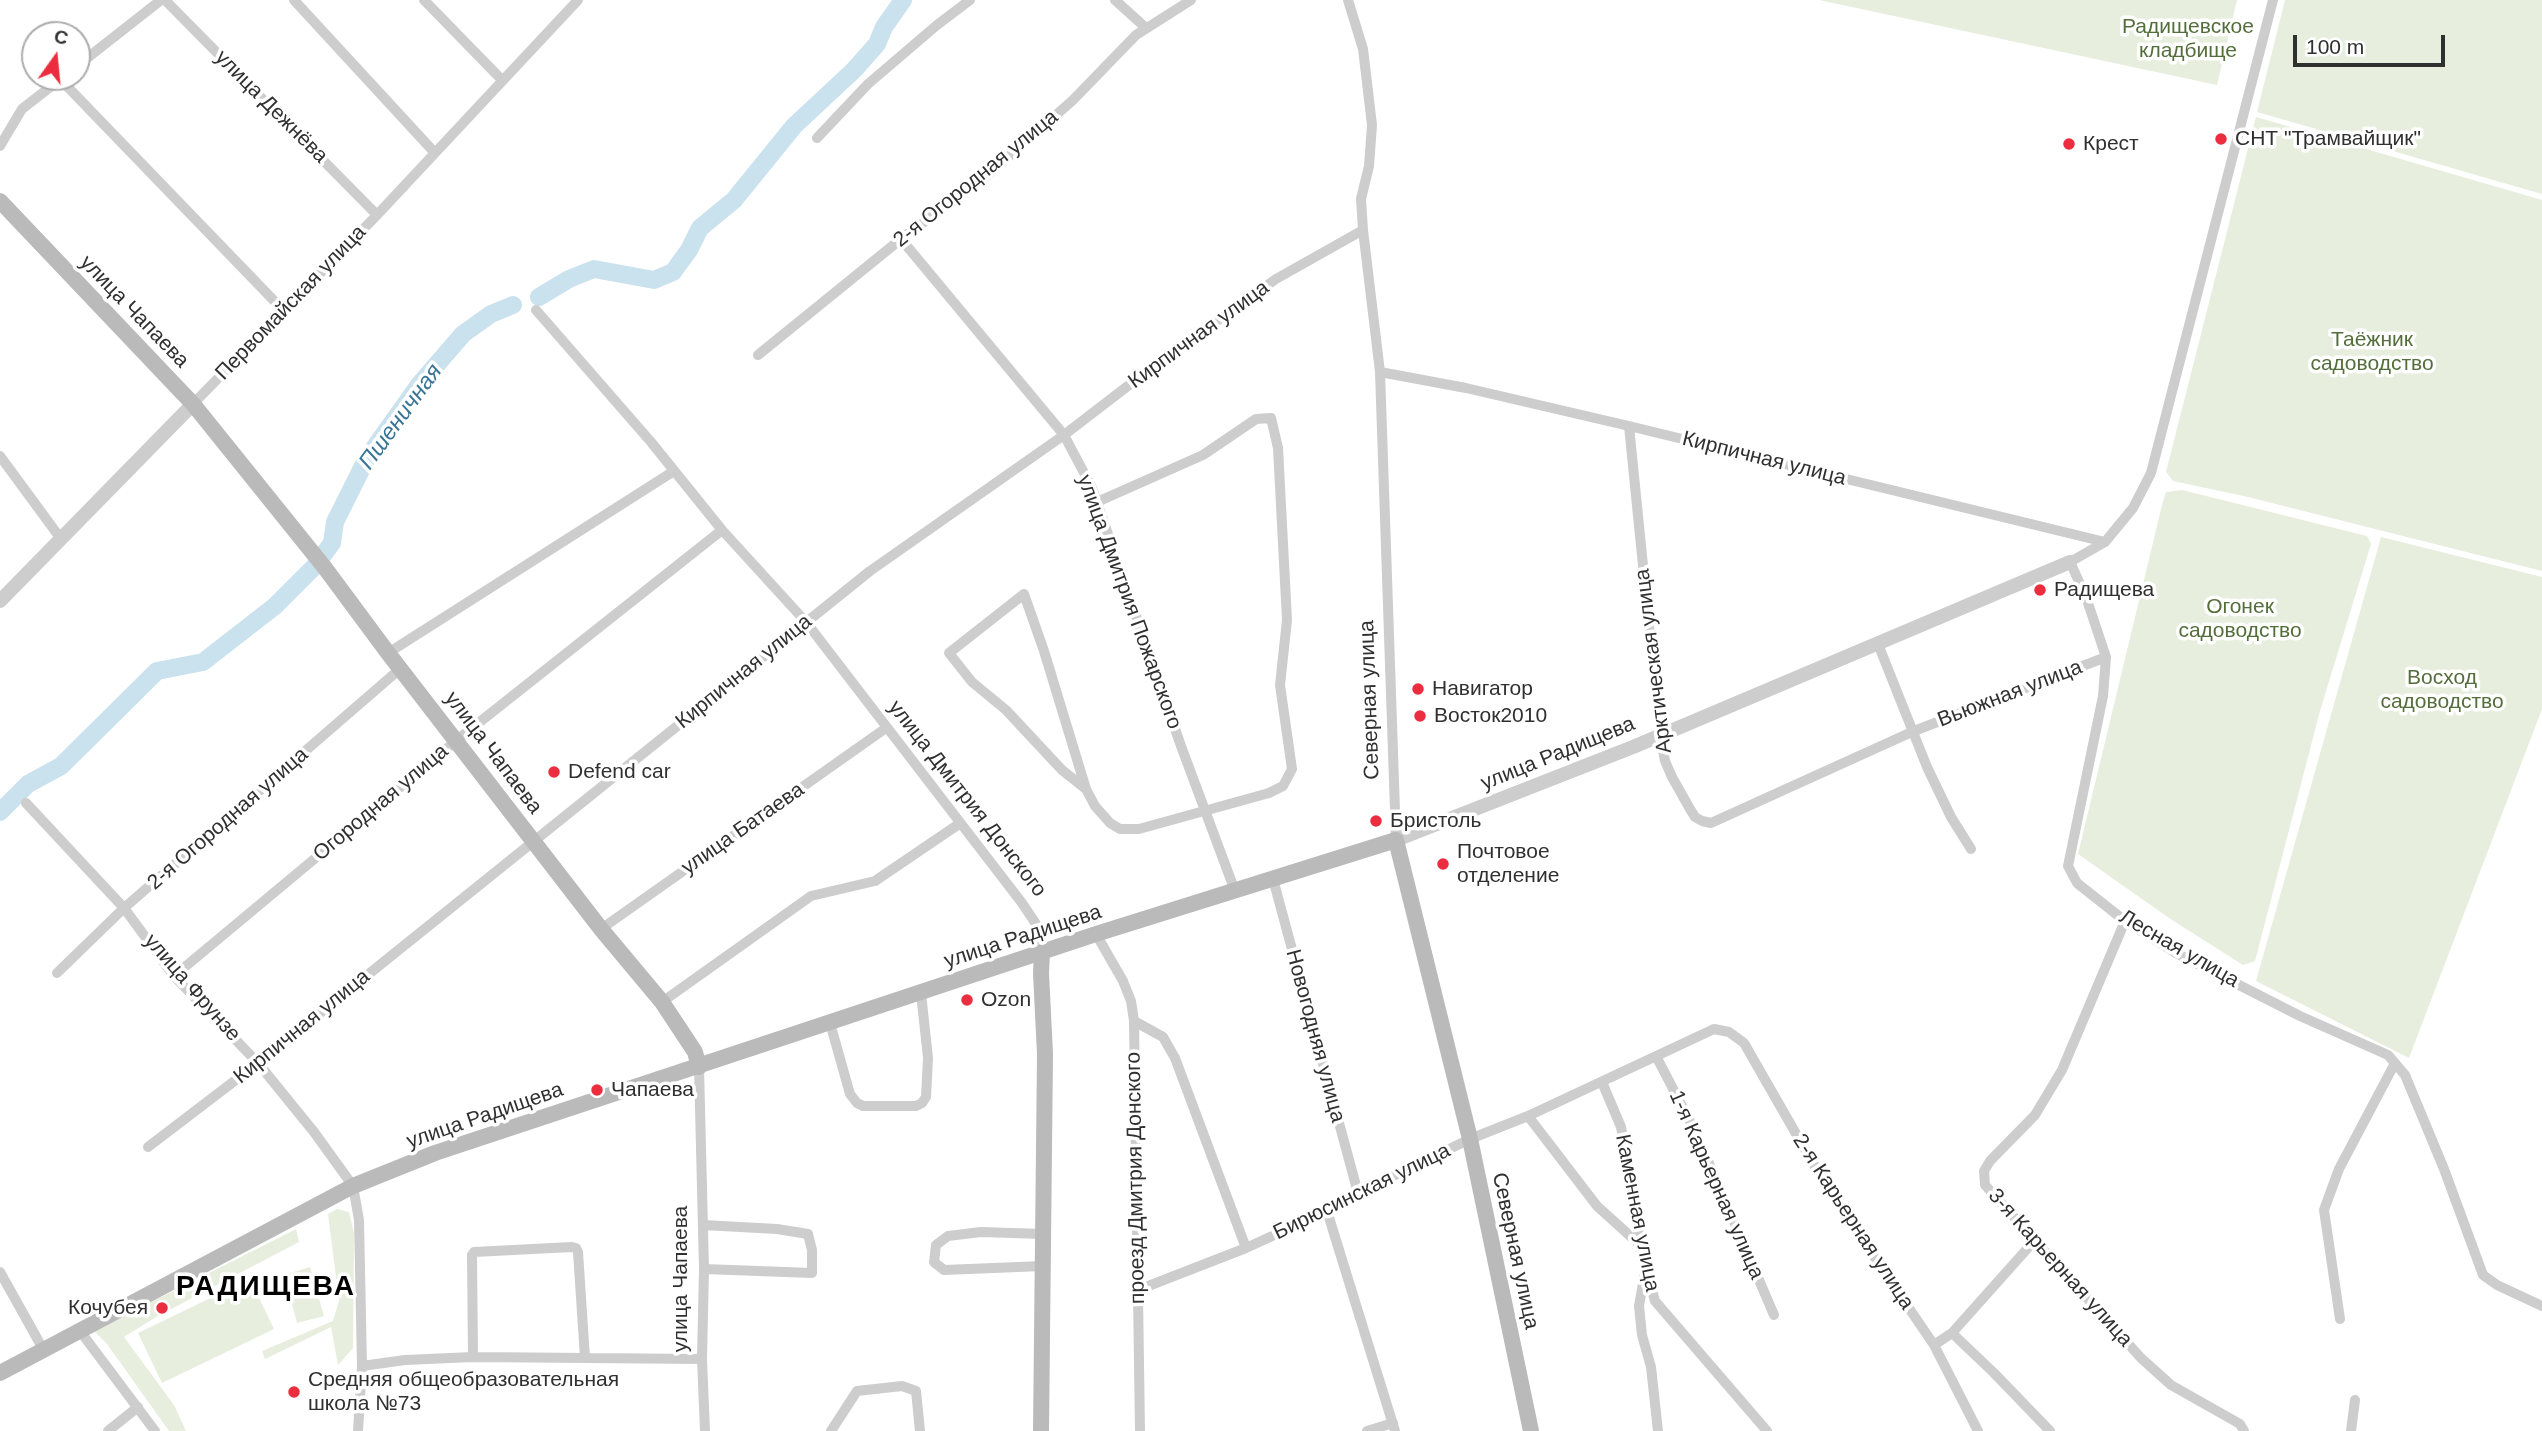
<!DOCTYPE html>
<html>
<head>
<meta charset="utf-8">
<style>
  body { margin:0 }
  #map { position:relative; width:2542px; height:1431px; overflow:hidden; background:#fff; font-family:Helvetica,sans-serif }
  canvas { display:block }
  .north { position:absolute; left:21px; top:21px; width:70px; height:70px; box-sizing:border-box; background:#fff; border:2px solid #acacac; border-radius:50%; rotate:15deg; font-size:19px; font-weight:700; line-height:28px; text-align:center; color:#303030 }
  .north::after { content:''; display:block; margin:auto; width:24px; height:32px; background:#ec2d40; clip-path:polygon(50% 0,100% 100%,50% 72%,0 100%) }
  .scale { position:absolute; left:2293px; top:35px; width:152px; height:32px; box-sizing:border-box; border:4px solid #303030; border-top:0; padding-left:9px; font-size:21px; line-height:24px; white-space:nowrap; color:#303030; -webkit-text-stroke:5px #fff; paint-order:stroke }
</style>
</head>
<body>
<div id="map">
<canvas width="2542" height="1431"></canvas>
<div class="north">С</div>
<div class="scale">100 m</div>
</div>
<script>
const context = document.querySelector('canvas').getContext('2d');
context.lineJoin = 'round';
function paint(path, color) { context.fillStyle = color; context.fill(path, 'evenodd'); }
const toPath = rows => new Path2D(rows.map(r => 'M' + r).join(''));
function strokePath(path, color, width, dash) { context.strokeStyle = color; context.lineWidth = width; context.lineCap = dash ? 'butt' : 'round'; context.setLineDash(dash || []); context.stroke(path); }
function drawText(font, color, halo, rows, align = 'center') {
  context.font = font + ' Helvetica,sans-serif'; context.lineWidth = 7; context.setLineDash([]); context.textBaseline = 'middle'; context.strokeStyle = halo; context.fillStyle = color; for (const [text, x, y, turn = 0] of rows) {
    context.save(); context.translate(x, y); context.rotate((+turn || 0) * Math.PI / 180); context.textAlign = isNaN(turn) ? turn : align; if (halo) context.strokeText(text, 0, 0); context.fillText(text, 0, 0); context.restore();
  }
}
const green = toPath([
  [1819,0,2237,0,2217,85],
  [2285,0,2542,0,2542,194,2257,112],
  [2256,117,2542,200,2542,571,2248,497,2173,481,2166,472],
  [2182,490,2367,536,2371,544,2320,711,2255,961,2243,965,2169,918,2078,854,2162,505,2166,492],
  [2381,537,2542,577,2542,709,2409,1058,2256,981],
  [337,1209,349,1212,354,1233,353,1348,338,1365,331,1327,265,1359,262,1351,333,1321,339,1301,328,1214],
  [296,1229,299,1242,156,1317,124,1337,174,1405,186,1431,169,1431,107,1344,93,1330,122,1317],
  [310,1267,324,1316,297,1323,284,1275],
  [250,1279,274,1329,162,1383,138,1333]
]);
const river = toPath([
  [539,297,569,279,594,269,654,280,673,272,689,250,700,228,734,200,794,126,854,70,877,44,884,27,903,0],
  [0,812,28,784,61,766,157,671,203,662,275,606,315,566,332,543,335,522,367,458,419,385,463,334,491,314,513,305]
]);
const minor = toPath([
  [165,0,377,215],
  [294,0,435,153],
  [424,0,502,80],
  [1115,0,1146,28],
  [1348,0,1363,49,1372,125,1369,166,1361,199,1363,230,1380,372,1396,840],
  [2273,0,2151,473,2133,508,2105,542,2070,562,2086,597,2106,657,2103,696,2068,866,2077,883,2125,921,2176,953,2300,1016,2388,1055,2405,1075,2444,1169,2483,1275,2497,1285,2542,1306],
  [77,66,161,0],
  [60,79,283,310],
  [817,138,868,84,937,25,970,0],
  [0,146,22,109,63,77],
  [901,239,1064,435,1092,488,1181,746,1235,891],
  [536,310,651,442,722,530,806,622,1022,903,1042,933,1042,952],
  [758,355,901,239,988,175,1073,100,1136,35,1191,0],
  [1380,372,1466,388,1629,426,2105,542],
  [193,404,377,215,578,0],
  [1629,426,1660,735,1665,761,1672,777,1690,809,1695,817,1702,821,1711,823,1914,731,2106,657],
  [0,456,61,539],
  [1024,594,1044,651,1086,789,1062,770,1006,710,972,682,949,653,1024,594],
  [1878,644,1927,767,1951,817,1971,849],
  [388,653,674,471],
  [1086,789,1095,806,1110,823,1120,829,1139,829,1269,793,1283,786,1292,769,1280,685,1287,620,1278,448,1271,418,1256,419,1203,455,1097,502],
  [26,803,124,908,174,976,258,1063,314,1132,353,1186,359,1220,362,1366,358,1431],
  [1273,879,1358,1193],
  [2125,921,2062,1070,2035,1115,1990,1161,1984,1171,1985,1185,2141,1358,2171,1385,2240,1424,2244,1431],
  [601,929,886,728],
  [1096,934,1123,981,1131,1001,1134,1021,1140,1431],
  [57,973,124,908,401,668],
  [174,976,457,740,722,530],
  [662,1002,811,896,875,881,959,824],
  [1134,1021,1163,1037,1175,1058,1246,1248,1327,1211,1358,1193,1470,1139,1528,1116,1714,1029,1729,1032,1744,1043,1826,1186,1934,1345,1978,1431],
  [830,1023,850,1094,857,1103,863,1106,916,1106,922,1103,926,1097,928,1058,921,993],
  [1656,1056,1696,1133,1774,1315],
  [699,1067,704,1269,702,1359,705,1431],
  [1602,1082,1621,1127,1638,1221,1639,1244,1655,1301,1767,1431],
  [1528,1116,1597,1206,1639,1244],
  [148,1147,258,1063,870,571,1064,435,1159,362,1276,279,1363,230],
  [1327,1211,1395,1431],
  [703,1225,777,1229,808,1234,812,1250,812,1273,704,1269],
  [1043,1266,944,1270,934,1262,936,1245,948,1236,981,1232,1043,1234],
  [1645,1271,1639,1306,1642,1335,1651,1367,1658,1431],
  [0,1272,43,1349],
  [1138,1290,1246,1248],
  [2340,1319,2324,1210,2339,1169,2395,1063],
  [80,1331,155,1431],
  [1952,1333,1994,1373,2050,1431],
  [1934,1345,1952,1333,2035,1240],
  [473,1357,472,1255,474,1252,572,1247,576,1248,578,1252,585,1358],
  [362,1366,405,1360,473,1357,702,1359],
  [108,1431,138,1407],
  [831,1431,857,1391,902,1386,916,1391,920,1431],
  [1367,1431,1393,1423],
  [2351,1431,2355,1400]
]);
const tertiary = toPath([
  [0,601,193,404],
  [1396,840,1633,747,2070,562]
]);
const secondary = toPath([
  [0,201,193,404,325,568,388,653,601,929,662,1002,695,1052,699,1067],
  [0,1373,353,1186,435,1153,1096,934,1396,840,1470,1139,1531,1431],
  [1041,1431,1045,1054,1041,973,1042,952]
]);
const markers = [
  [2221,139,7,"#ec2d40"],
  [2069,144,7,"#ec2d40"],
  [2040,590,7,"#ec2d40"],
  [1418,689,7,"#ec2d40"],
  [1420,716,7,"#ec2d40"],
  [554,772,7,"#ec2d40"],
  [1376,821,7,"#ec2d40"],
  [1443,864,7,"#ec2d40"],
  [967,1000,7,"#ec2d40"],
  [597,1090,7,"#ec2d40"],
  [162,1308,7,"#ec2d40"],
  [294,1392,7,"#ec2d40"]
];
const parkNames = [
  ["Радищевское",2188,27],
  ["кладбище",2188,51],
  ["Таёжник",2372,340],
  ["садоводство",2372,364],
  ["Огонек",2240,607],
  ["садоводство",2240,631],
  ["Восход",2442,678],
  ["садоводство",2442,702]
];
const streetNames = [
  ["улица Дежнёва",271,107,45],
  ["2-я Огородная улица",976,179,-39],
  ["Первомайская улица",291,303,-46],
  ["улица Чапаева",134,312,46],
  ["Кирпичная улица",1199,335,-36],
  ["Кирпичная улица",1764,459,14],
  ["улица Дмитрия Пожарского",1129,602,70],
  ["Арктическая улица",1654,661,-97],
  ["Кирпичная улица",744,672,-39],
  ["Вьюжная улица",2010,694,-21],
  ["Северная улица",1370,700,-92],
  ["улица Чапаева",493,753,53],
  ["улица Радищева",1558,754,-22],
  ["улица Дмитрия Донского",967,799,52],
  ["Огородная улица",381,803,-40],
  ["2-я Огородная улица",228,819,-41],
  ["улица Батаева",743,829,-35],
  ["улица Радищева",1023,937,-18],
  ["Лесная улица",2179,949,30],
  ["улица Фрунзе",192,988,49],
  ["Кирпичная улица",302,1027,-39],
  ["Новогодняя улица",1315,1036,75],
  ["улица Радищева",485,1116,-19],
  ["проезд Дмитрия Донского",1136,1178,-91],
  ["1-я Карьерная улица",1716,1185,66],
  ["Бирюсинская улица",1362,1192,-26],
  ["Каменная улица",1637,1213,79],
  ["2-я Карьерная улица",1853,1222,57],
  ["Северная улица",1515,1251,78],
  ["3-я Карьерная улица",2060,1268,48],
  ["улица Чапаева",681,1279,-90]
];
const poiNames = [
  ["СНТ \"Трамвайщик\"",2235,139],
  ["Крест",2083,144],
  ["Радищева",2054,590],
  ["Навигатор",1432,689],
  ["Восток2010",1434,716],
  ["Defend car",568,772],
  ["Бристоль",1390,821],
  ["Почтовое",1457,852],
  ["отделение",1457,876],
  ["Ozon",981,1000],
  ["Чапаева",611,1090],
  ["Кочубея",148,1308,"right"],
  ["Средняя общеобразовательная",308,1380],
  ["школа №73",308,1404]
];
const waterNames = [
  ["Пшеничная",401,417,-54]
];
const districtNames = [
  ["РАДИЩЕВА",266,1287]
];
paint(green, '#e7eede');
strokePath(river, '#cae1ee', 18);
strokePath(minor, '#cdcdcd', 10);
strokePath(tertiary, '#cdcdcd', 14);
strokePath(secondary, '#bababa', 16);
for (const [x, y, r, color] of markers) { const dot = new Path2D(); dot.arc(x, y, r, 0, 2 * Math.PI); context.fillStyle = color; context.fill(dot); strokePath(dot, '#fff', 2.5); }
drawText('21px', '#546e3b', '#fff', parkNames);
drawText('21px', '#303030', '#fff', streetNames);
drawText('21px', '#303030', '#fff', poiNames, 'left');
drawText('italic 23px', '#3a7596', '#fff', waterNames);
context.letterSpacing = '2px';
drawText('bold 28px', '#000', '#fff', districtNames);
context.letterSpacing = '0px';
</script>
</body>
</html>
